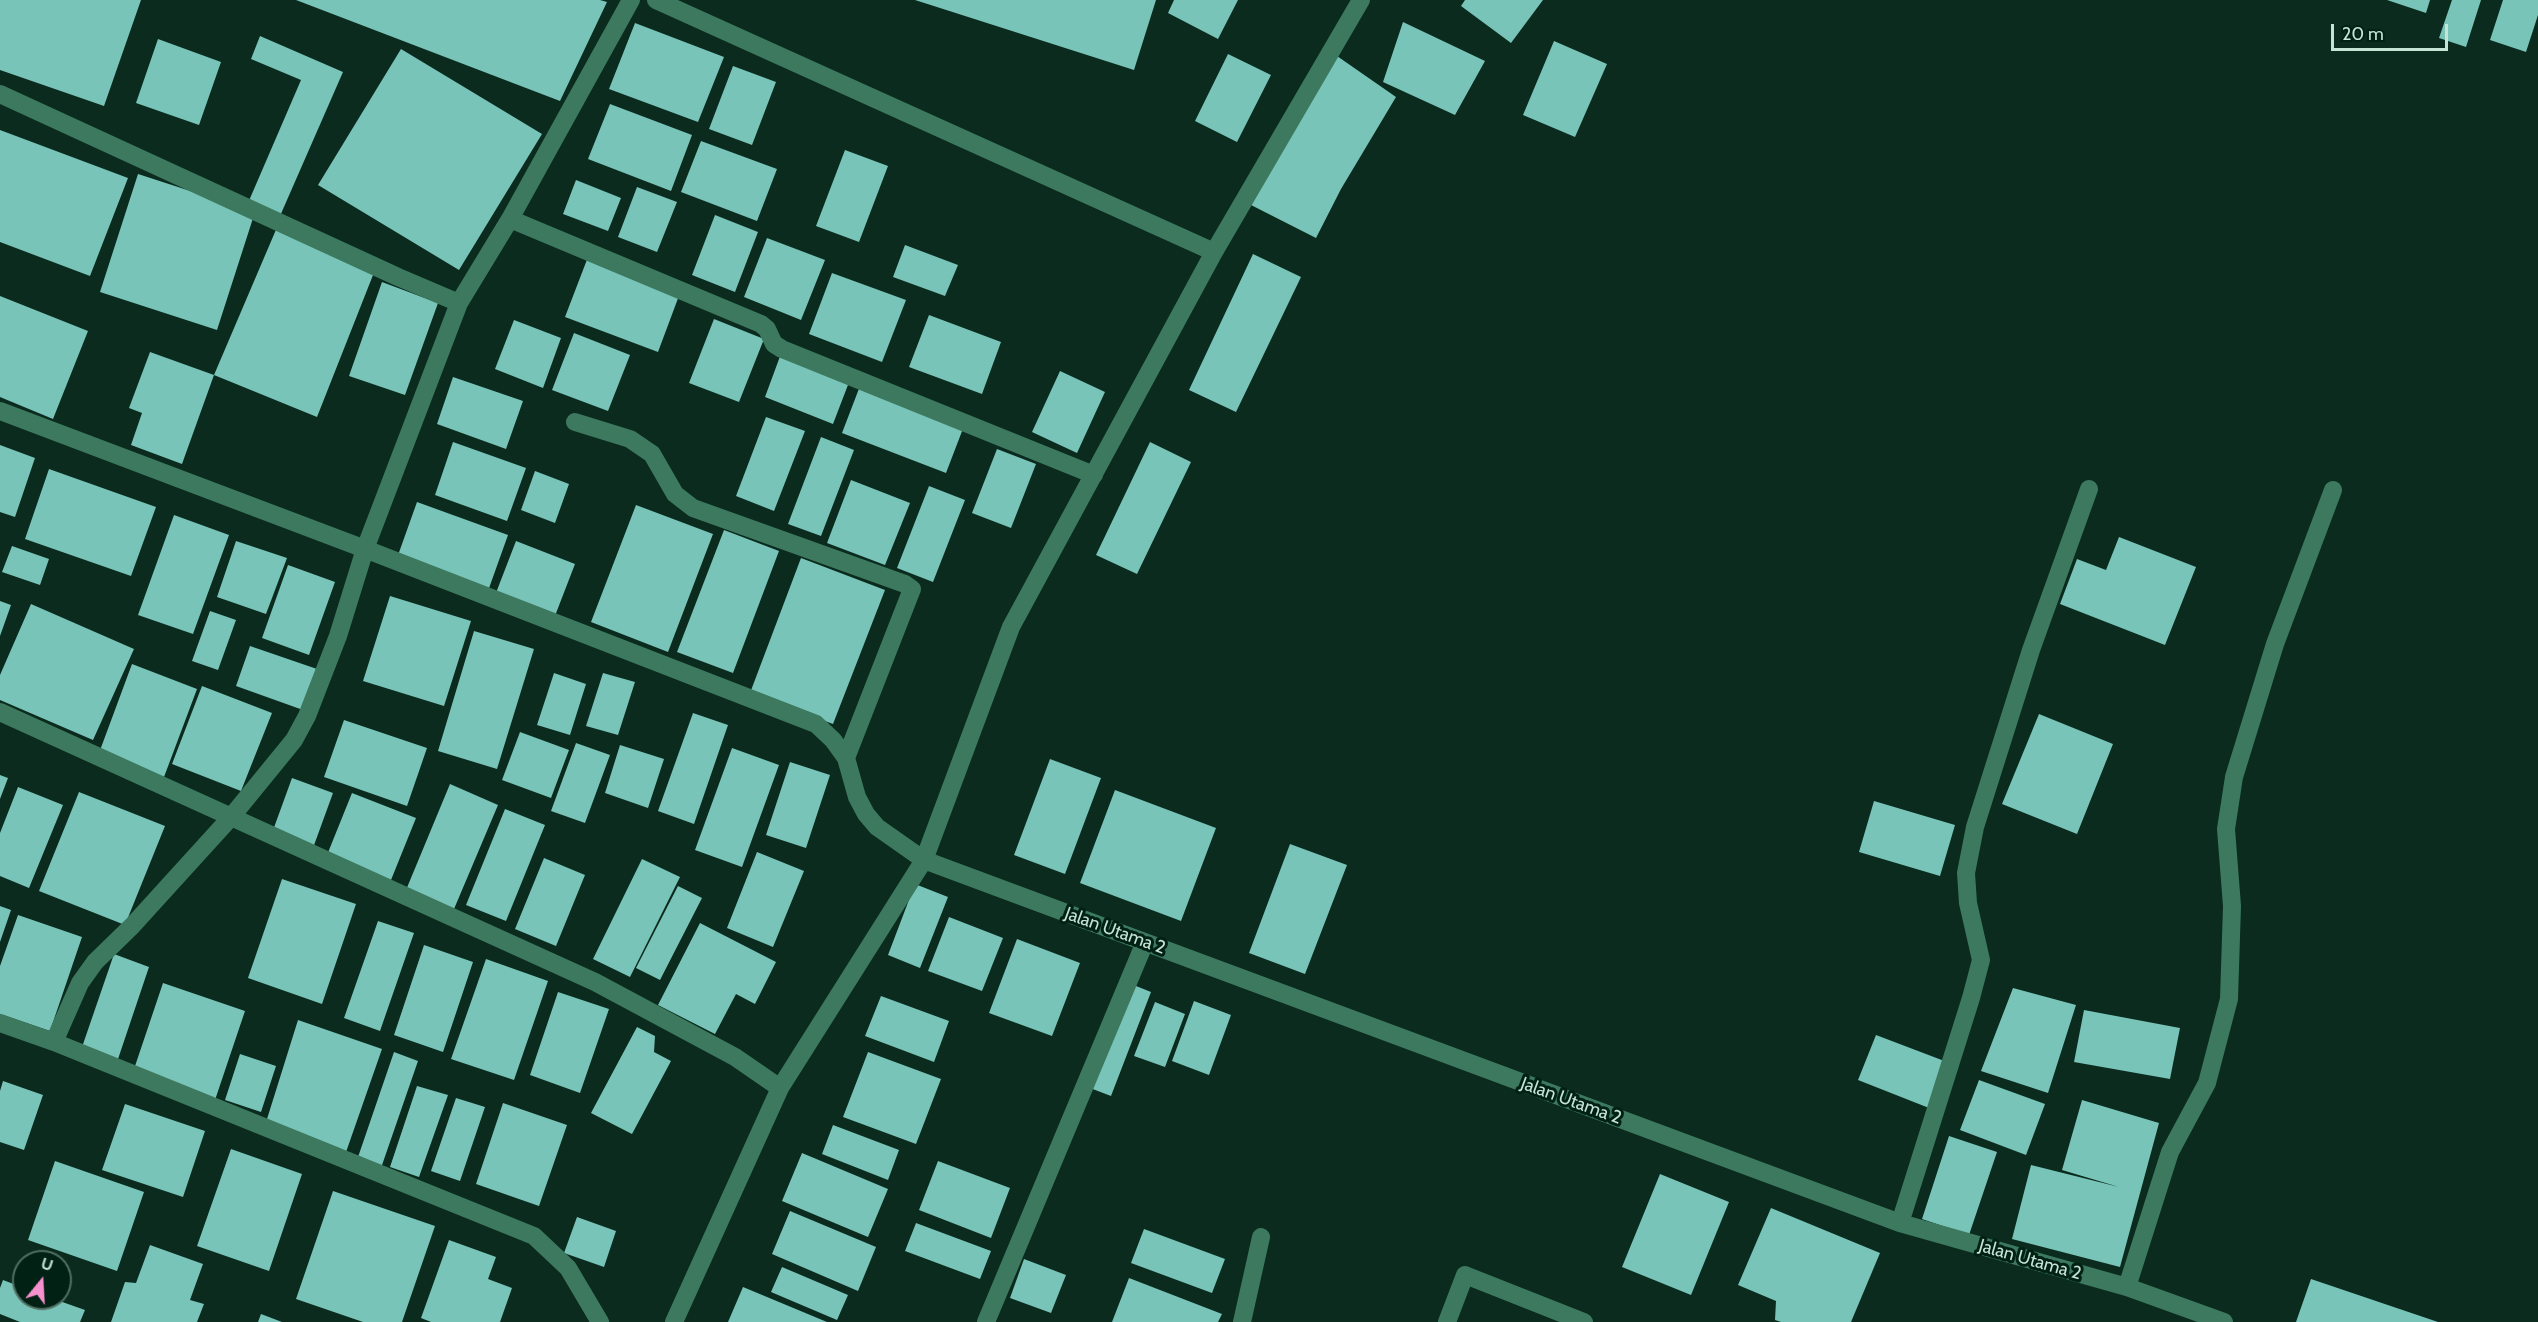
<!DOCTYPE html>
<html>
<head>
<meta charset="utf-8">
<style>
  body { margin:0 }
  #map { position:relative; width:2538px; height:1322px; overflow:hidden; background:#0a2b1e; font-family:Cabin,sans-serif }
  canvas { display:block }
  .north { position:absolute; left:12px; top:1250px; width:60px; height:60px; box-sizing:border-box; background:#012115; border:2px solid #506f62; border-radius:50%; rotate:18deg; font-size:16px; font-weight:700; line-height:24px; text-align:center; color:#c6e4d5 }
  .north::after { content:''; display:block; margin:auto; width:21px; height:27px; background:#f790ce; clip-path:polygon(50% 0,100% 100%,50% 72%,0 100%) }
  .scale { position:absolute; left:2331px; top:24px; width:117px; height:27px; box-sizing:border-box; border:3px solid #c6e4d5; border-top:0; padding-left:8px; font-size:18px; line-height:21px; white-space:nowrap; color:#c6e4d5; -webkit-text-stroke:4px #012115; paint-order:stroke }
</style>
</head>
<body>
<div id="map">
<canvas width="2538" height="1322"></canvas>
<div class="north">U</div>
<div class="scale">20 m</div>
</div>
<script>
const context = document.querySelector('canvas').getContext('2d');
context.lineJoin = 'round';
function paint(path, color) { context.fillStyle = color; context.fill(path, 'evenodd'); }
const toPath = rows => new Path2D(rows.map(r => 'M' + r).join(''));
function strokePath(path, color, width, dash) { context.strokeStyle = color; context.lineWidth = width; context.lineCap = dash ? 'butt' : 'round'; context.setLineDash(dash || []); context.stroke(path); }
function drawText(font, color, halo, rows, align = 'center') {
  context.font = font + ' Cabin,sans-serif'; context.lineWidth = 6; context.setLineDash([]); context.textBaseline = 'middle'; context.strokeStyle = halo; context.fillStyle = color; for (const [text, x, y, turn = 0] of rows) {
    context.save(); context.translate(x, y); context.rotate((+turn || 0) * Math.PI / 180); context.textAlign = isNaN(turn) ? turn : align; if (halo) context.strokeText(text, 0, 0); context.fillText(text, 0, 0); context.restore();
  }
}
const building = toPath([
  [0,0,141,0,104,106,0,70],
  [296,0,600,0,607,2,560,101],
  [915,0,1156,0,1134,70],
  [1174,0,1238,0,1218,39,1168,13],
  [1465,0,1543,0,1511,43,1461,6],
  [2387,0,2430,0,2426,13],
  [2452,0,2481,0,2466,47,2439,38],
  [2503,0,2538,0,2538,15,2526,52,2490,40],
  [1403,22,1485,61,1455,115,1383,82],
  [635,23,724,57,698,122,609,89],
  [260,36,343,72,280,216,248,203,301,80,251,59],
  [158,39,221,62,199,125,136,103],
  [1554,41,1607,64,1575,137,1523,115],
  [401,49,542,134,459,270,318,185],
  [1228,54,1271,75,1237,142,1195,121],
  [1337,56,1396,97,1341,189,1316,238,1249,204],
  [733,66,776,82,752,145,709,129],
  [610,104,692,135,671,191,588,159],
  [0,130,128,178,90,276,0,242],
  [701,141,777,169,757,221,681,192],
  [845,150,888,166,859,242,816,226],
  [138,174,255,212,217,330,100,292],
  [576,180,621,198,608,231,563,214],
  [637,187,677,202,657,252,618,237],
  [715,215,758,232,735,292,692,275],
  [278,225,375,270,317,417,214,375,182,464,131,445,142,413,129,408,150,352,214,375],
  [767,238,825,260,801,320,744,297],
  [905,245,958,265,945,296,893,277],
  [1253,254,1301,277,1236,412,1189,390],
  [588,257,680,293,658,352,565,317],
  [832,273,906,300,882,362,809,334],
  [382,282,438,303,405,395,349,376],
  [0,296,88,331,53,419,0,397],
  [929,315,1001,342,982,394,909,367],
  [714,319,764,339,739,402,689,383],
  [514,320,561,338,543,388,495,369],
  [574,333,630,355,608,411,552,390],
  [782,351,851,377,833,424,765,397],
  [1060,371,1105,392,1077,453,1032,432],
  [453,377,523,401,506,449,437,424],
  [860,386,964,426,946,473,842,433],
  [766,417,805,431,774,511,736,496],
  [821,437,854,450,821,536,788,524],
  [453,442,526,468,507,521,435,495],
  [1150,442,1191,462,1137,574,1096,555],
  [0,445,35,458,15,517,0,512],
  [997,449,1036,464,1011,528,972,513],
  [49,469,156,507,131,576,25,539],
  [535,471,569,484,555,523,521,510],
  [851,480,910,503,885,565,827,543],
  [929,486,965,500,933,582,897,568],
  [417,502,508,535,488,591,397,558],
  [636,505,713,534,668,652,591,622],
  [174,515,229,535,193,634,138,615],
  [724,530,779,551,733,673,677,652],
  [2119,537,2196,567,2165,645,2060,604,2077,559,2106,570],
  [236,541,287,558,266,614,217,597],
  [516,541,575,564,553,621,494,598],
  [12,546,49,559,40,585,2,572],
  [801,558,885,590,833,724,750,693],
  [288,565,335,582,309,655,262,638],
  [390,596,471,621,444,706,363,681],
  [0,601,11,605,0,636],
  [31,604,134,649,93,740,0,700,0,675],
  [210,611,236,620,218,670,192,661],
  [474,631,534,649,497,769,438,751],
  [250,646,317,669,303,710,236,686],
  [132,664,197,689,164,777,99,753],
  [554,673,586,684,570,735,537,725],
  [603,673,635,682,618,735,586,726],
  [202,686,272,713,241,791,172,764],
  [693,713,728,725,694,824,658,811],
  [2039,714,2113,744,2077,834,2002,804],
  [344,720,427,748,407,806,324,777],
  [520,732,569,750,551,798,502,780],
  [576,743,610,755,585,823,551,811],
  [620,745,664,759,648,808,605,793],
  [732,748,779,765,742,867,695,850],
  [1050,759,1101,778,1065,874,1014,855],
  [790,762,830,775,806,848,766,835],
  [0,775,8,778,0,799],
  [292,778,333,793,313,848,272,833],
  [450,784,498,805,454,909,406,890],
  [18,787,63,805,29,888,0,876,0,833],
  [1115,790,1216,828,1181,921,1080,883],
  [79,792,165,826,125,925,39,891],
  [352,793,416,818,391,880,327,855],
  [1874,801,1955,825,1940,876,1859,852],
  [505,809,545,825,506,921,466,905],
  [1290,844,1347,865,1305,974,1249,953],
  [757,852,804,871,773,947,727,928],
  [544,858,585,875,556,946,515,929],
  [642,859,680,877,630,977,593,959],
  [282,879,356,904,322,1004,248,978],
  [915,884,948,897,920,968,888,955],
  [678,886,702,898,660,980,636,968],
  [0,906,11,910,0,942],
  [18,915,82,937,50,1031,0,1014,0,966],
  [949,917,1003,938,982,991,928,971],
  [378,921,414,933,380,1031,344,1018],
  [700,923,776,962,755,1004,736,994,715,1034,658,1005],
  [1017,939,1080,963,1052,1036,989,1013],
  [424,945,473,962,443,1052,394,1035],
  [114,954,149,967,117,1062,81,1050],
  [486,959,548,981,514,1080,451,1059],
  [163,983,245,1011,215,1100,133,1072],
  [1131,984,1151,992,1111,1096,1090,1088],
  [2013,988,2076,1005,2048,1093,1981,1071],
  [558,992,609,1009,580,1093,530,1075],
  [881,996,949,1021,934,1062,865,1036],
  [1194,1001,1231,1015,1209,1075,1172,1061],
  [1155,1002,1185,1014,1165,1067,1134,1056],
  [2084,1010,2180,1028,2170,1079,2074,1062],
  [298,1020,382,1049,345,1155,267,1119],
  [637,1027,655,1036,654,1052,671,1061,632,1134,591,1113],
  [1876,1035,1947,1062,1929,1108,1858,1080],
  [394,1052,418,1061,381,1168,357,1160],
  [868,1052,941,1079,916,1144,843,1117],
  [240,1054,276,1066,261,1112,225,1100],
  [1979,1080,2045,1104,2026,1155,1960,1130],
  [3,1081,43,1095,24,1150,0,1142,0,1091],
  [417,1086,448,1095,419,1177,390,1167],
  [456,1098,485,1107,460,1181,431,1171],
  [2082,1100,2159,1123,2120,1267,2012,1239,2031,1165,2119,1187,2062,1170],
  [503,1103,567,1125,539,1206,476,1184],
  [125,1104,205,1131,183,1197,102,1170],
  [833,1125,899,1150,888,1180,822,1154],
  [1949,1136,1997,1152,1969,1235,1922,1219],
  [231,1149,302,1174,269,1271,197,1246],
  [802,1153,888,1189,868,1237,782,1201],
  [55,1161,144,1192,117,1271,28,1240],
  [938,1161,1010,1188,991,1238,919,1210],
  [1660,1174,1729,1202,1691,1295,1622,1267],
  [333,1191,435,1226,402,1322,363,1322,296,1299],
  [1771,1208,1880,1253,1851,1322,1781,1322,1775,1320,1776,1301,1738,1285],
  [790,1211,876,1247,858,1291,772,1254],
  [577,1217,616,1231,604,1267,564,1253],
  [916,1223,991,1251,980,1279,905,1251],
  [1144,1229,1225,1259,1212,1293,1131,1263],
  [449,1240,496,1257,488,1279,512,1288,500,1322,431,1322,421,1318],
  [150,1245,203,1264,190,1300,204,1304,197,1322,111,1322,125,1282,136,1283],
  [1024,1259,1066,1275,1051,1313,1010,1298],
  [782,1267,848,1295,837,1320,771,1292],
  [1129,1278,1222,1314,1218,1322,1112,1322],
  [2311,1279,2438,1322,2296,1322],
  [3,1280,24,1288,24,1298,51,1298,85,1310,80,1322,20,1322,0,1314,0,1288],
  [743,1287,827,1322,728,1322],
  [261,1314,282,1322,258,1322]
]);
const street = toPath([
  [656,0,1214,252],
  [0,94,398,277,459,303],
  [510,219,761,324,767,329,774,344,782,349,1094,475],
  [0,411,365,549,816,724,833,740,846,758,857,797,866,814,877,827,924,860,1900,1223,2127,1287,2224,1322],
  [575,422,630,439,652,454,675,494,693,508,905,584,912,589,846,758],
  [0,712,595,982,735,1057,780,1088],
  [0,1023,54,1042,534,1236,568,1268,600,1322],
  [54,1042,80,983,95,962,132,926,232,816,294,740,307,716,338,636,365,549,459,303,510,219,631,0],
  [1900,1223,1971,998,1981,960,1968,903,1966,873,1975,827,2031,650,2089,489],
  [2127,1287,2170,1152,2207,1083,2229,999,2232,906,2226,829,2234,777,2275,644,2333,490],
  [674,1322,780,1088,924,860,1011,627,1214,252,1361,0],
  [986,1322,1145,942],
  [1242,1322,1261,1237],
  [1447,1322,1465,1275,1584,1322]
]);
const streetNames = [
  ["Jalan Utama 2",1115,931,20],
  ["Jalan Utama 2",1571,1101,20],
  ["Jalan Utama 2",2030,1260,16]
];
paint(building, '#79c4b8');
strokePath(street, '#3c795f', 18);
drawText('18px', '#c6e4d5', '#012115', streetNames);
</script>
</body>
</html>
